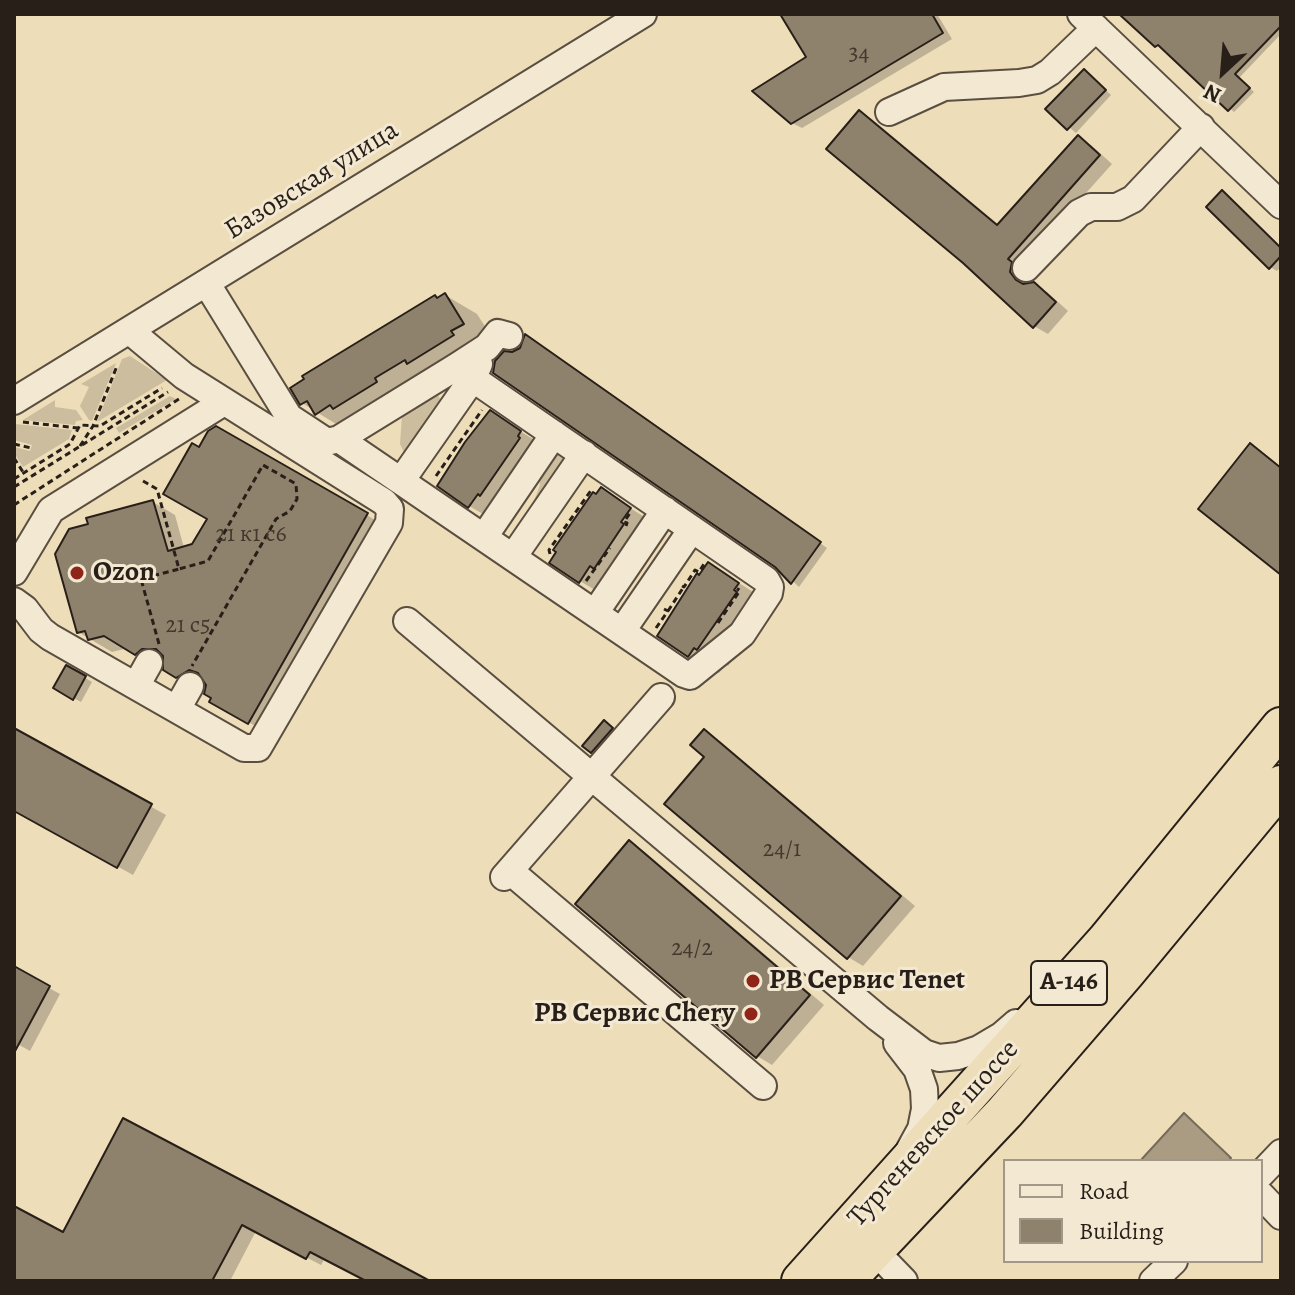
<!DOCTYPE html>
<html>
<head>
<meta charset="utf-8">
<style>
  body { margin:0 }
  #map { position:relative; width:1295px; height:1295px; overflow:hidden; background:#edddb9; font-family:Alegreya,serif }
  canvas { display:block }
  .frame { position:absolute; inset:0; border:16px solid #291f19; pointer-events:none }
  .legend { position:absolute; left:1003px; top:1159px; width:260px; height:104px; box-sizing:border-box; background:#f3e9d2; border:2px solid #a29888; margin:0; padding:10px 14px; list-style:none; font-size:24px; color:#291f19 }
  .legend li { display:flex; align-items:center; gap:16px; height:40px }
  .legend b { width:40px; border:2px solid #a29888 }
  .north { position:absolute; left:1183px; top:32px; width:80px; height:80px; -webkit-text-stroke:6px #f3e9d2; paint-order:stroke; rotate:206deg; font-size:22px; font-weight:700; line-height:32px; text-align:center; color:#291f19 }
  .north::after { content:''; display:block; margin:auto; width:28px; height:36px; background:#291f19; clip-path:polygon(50% 0,100% 100%,50% 72%,0 100%) }
</style>
</head>
<body>
<div id="map">
<canvas width="1295" height="1295"></canvas>
<div class="frame"></div>
<ul class="legend">
<li><b style="height:10px;background:#f3e9d2"></b>Road</li>
<li><b style="height:22px;background:#8f826c"></b>Building</li>
</ul>
<div class="north">N</div>
</div>
<script>
const context = document.querySelector('canvas').getContext('2d');
context.lineJoin = 'round';
function paint(path, color) { context.fillStyle = color; context.fill(path, 'evenodd'); }
const toPath = rows => new Path2D(rows.map(r => 'M' + r).join(''));
function strokePath(path, color, width, dash) { context.strokeStyle = color; context.lineWidth = width; context.lineCap = dash ? 'butt' : 'round'; context.setLineDash(dash || []); context.stroke(path); }
function drawText(font, color, halo, rows, align = 'center') {
  context.font = font + ' Alegreya,serif'; context.lineWidth = 6; context.setLineDash([]); context.textBaseline = 'middle'; context.strokeStyle = halo; context.fillStyle = color; for (const [text, x, y, turn = 0] of rows) {
    context.save(); context.translate(x, y); context.rotate((+turn || 0) * Math.PI / 180); context.textAlign = isNaN(turn) ? turn : align; if (halo) context.strokeText(text, 0, 0); context.fillText(text, 0, 0); context.restore();
  }
}
const green = toPath([
  [130,356,167,380,97,422,122,359],
  [116,363,92,421,89,420,80,406,89,387,81,384],
  [433,387,445,407,408,461,400,444,402,416,406,408],
  [170,396,176,399,119,433,116,428],
  [55,400,55,407,76,410,83,420,76,421,75,425,23,420],
  [14,425,15,424,72,430,69,439,23,467,14,453,14,447,30,451,32,445,14,440],
  [553,449,568,454,532,506,540,485,538,475]
]);
const water = toPath([
  [1184,1113,1231,1158,1228,1161,1140,1161,1184,1113]
]);
const shadow = toPath([
  [783,14,937,14,952,39,802,128,792,123,808,57],
  [1124,14,1281,14,1281,34,1239,78,1254,92,1234,112],
  [1091,76,1111,95,1076,133,1048,109],
  [860,112,873,120,999,225,1078,138,1091,145,1112,164,1020,267,1024,271,1023,281,1026,285,1033,284,1047,292,1068,311,1048,334,1034,326],
  [1222,193,1281,247,1281,267,1277,271,1270,267],
  [445,295,477,314,495,342,349,432,302,403,435,297,439,299],
  [532,341,827,548,799,587,776,565,513,354],
  [490,412,550,450,499,523,469,506],
  [216,428,389,528,271,735,212,701,214,697,208,684,200,689,165,669,165,660,159,666,128,648,112,652,78,632,153,502,175,515,184,548,194,546,209,519,200,450],
  [602,490,660,527,610,599,580,581],
  [709,564,769,602,766,611,728,666,726,664,719,673,689,656,700,577],
  [67,667,92,682,81,702,55,688],
  [605,723,619,733,599,756,592,752],
  [14,731,166,815,133,875,14,809],
  [704,732,720,741,915,906,863,966,848,957,707,757],
  [629,843,645,852,824,1005,772,1065,757,1056],
  [14,969,60,994,30,1051,14,1042],
  [124,1121,426,1281,369,1281,325,1258,321,1265,256,1231,230,1281,14,1281,14,1208,64,1235]
]);
const building = toPath([
  [780,14,932,14,943,33,791,124,752,91,806,57,780,14],
  [1119,14,1281,14,1281,26,1235,74,1250,88,1228,111,1158,45,1155,47,1119,14],
  [1084,69,1106,90,1067,130,1045,109,1084,69],
  [859,110,997,225,1078,135,1100,155,1008,259,1012,262,1010,272,1016,280,1023,284,1034,282,1056,302,1033,328,963,263,826,149,859,110],
  [1222,190,1281,248,1281,256,1269,269,1206,207,1222,190],
  [445,293,464,324,451,331,454,335,407,364,405,360,375,378,377,382,333,409,330,405,315,415,307,401,300,405,290,388,304,379,302,376,435,295,437,298,445,293],
  [525,334,821,542,791,584,775,567,493,373,495,361,504,351,512,352,520,348,525,334],
  [490,410,521,431,518,436,520,438,480,496,478,494,468,508,437,486,465,442,490,410],
  [216,426,368,513,248,724,209,702,211,698,204,694,206,685,198,673,189,670,176,678,163,670,163,656,156,649,142,649,135,655,104,636,88,640,85,631,77,633,55,554,69,529,88,524,86,518,153,500,168,551,192,544,207,519,163,494,192,443,199,447,208,431,216,426],
  [1250,443,1281,468,1281,575,1198,509,1250,443],
  [601,487,631,508,621,522,624,524,594,569,590,566,579,583,549,563,556,552,553,550,593,492,596,494,601,487],
  [708,562,739,583,734,590,737,592,697,650,694,648,688,657,657,636,697,573,699,575,708,562],
  [66,665,86,676,73,700,53,688,66,665],
  [604,720,613,728,591,753,582,746,604,720],
  [14,728,152,804,117,868,14,811,14,728],
  [704,729,901,896,847,959,664,804,704,757,690,745,704,729],
  [629,840,810,995,756,1058,575,904,629,840],
  [14,966,50,986,14,1053,14,966],
  [123,1118,260,1190,430,1281,366,1281,310,1252,306,1259,242,1225,212,1281,14,1281,14,1206,63,1232,123,1118]
]);
const path = toPath([
  [23,422,78,428],
  [14,444,31,448],
  [80,446,93,426,117,366],
  [14,458,23,472],
  [436,476,482,410],
  [14,479,70,444,80,425,100,426,162,388],
  [143,481,157,489,179,569,208,561,263,465,296,484,297,499,290,511,276,519,192,666],
  [14,487,168,392],
  [14,505,179,399],
  [626,526,627,523,624,522,630,513],
  [550,554,549,550,592,489],
  [586,581,610,548],
  [682,586,684,587,695,570,699,572,704,564],
  [668,611,683,588],
  [718,623,739,592,737,591,739,588],
  [656,628,668,611,664,609],
  [159,644,141,579,179,569]
]);
const minor = toPath([
  [1081,14,1281,205],
  [889,112,944,87,1019,83,1037,80,1050,72,1096,28],
  [1026,268,1079,213,1091,207,1117,207,1133,199,1201,127],
  [207,284,289,417,327,442,339,439,456,367,487,347,498,333,509,336],
  [14,401,643,14],
  [339,439,684,674,690,676,742,634,769,593,770,587,766,580,456,367],
  [401,481,473,378,479,364],
  [484,537,554,434],
  [513,557,584,454],
  [14,572,51,510,224,402],
  [14,601,25,609,41,630,50,637,244,748,258,748,389,523,390,509,384,502,184,376,130,331],
  [595,613,665,510],
  [407,621,878,1018,924,1053,939,1058,958,1056,979,1049,1001,1036,1016,1023],
  [622,631,692,529],
  [136,686,149,663],
  [177,709,190,686],
  [510,871,763,1086],
  [504,877,661,697],
  [897,1043,917,1069,924,1089,925,1109,921,1129,910,1149],
  [1261,1174,1281,1153],
  [1261,1195,1281,1216],
  [874,1250,904,1281],
  [1153,1281,1174,1261]
]);
const highway = toPath([
  [801,1281,1106,941,1281,727],
  [845,1281,1005,1112,1126,972,1281,785]
]);
const markers = [
  [77,573,8,"#8f2418"],
  [753,981,8,"#8f2418"],
  [751,1014,8,"#8f2418"]
];
const numberNames = [
  ["34",859,54],
  ["21 к1 с6",251,535],
  ["21 с5",188,626],
  ["24/1",782,850],
  ["24/2",692,949]
];
const shields = [
  [1069,983,76]
];
const shieldNames = [
  ["А-146",1069,983]
];
const streetNames = [
  ["Базовская улица",312,181,-32],
  ["Тургеневское шоссе",934,1134,-48]
];
const poiNames = [
  ["Ozon",93,573],
  ["PB Сервис Tenet",769,981],
  ["PB Сервис Chery",735,1014,"right"]
];
paint(green, '#ccbd9e');
paint(water, '#aa9c83');
strokePath(water, '#766a59', 2);
paint(shadow, '#0003');
paint(building, '#8f826c');
strokePath(building, '#291f19', 2);
strokePath(minor, '#5a4e41', 30);
strokePath(highway, '#291f19', 42);
strokePath(path, '#291f19', 3, [6, 4]);
strokePath(minor, '#f3e9d2', 26);
strokePath(highway, '#edddb9', 38);
for (const [x, y, r, color] of markers) { const dot = new Path2D(); dot.arc(x, y, r, 0, 2 * Math.PI); context.fillStyle = color; context.fill(dot); strokePath(dot, '#f3e9d2', 3); }
drawText('24px', '#42382e', null, numberNames);
for (const [x, y, w] of shields) { const box = new Path2D(); box.roundRect(x - w / 2, y - 22, w, 44, 6); context.fillStyle = '#f3e9d2'; context.fill(box); strokePath(box, '#291f19', 2); }
drawText('bold 26px', '#291f19', null, shieldNames);
drawText('28px', '#291f19', '#f3e9d2', streetNames);
drawText('bold 28px', '#291f19', '#f3e9d2', poiNames, 'left');
</script>
</body>
</html>
